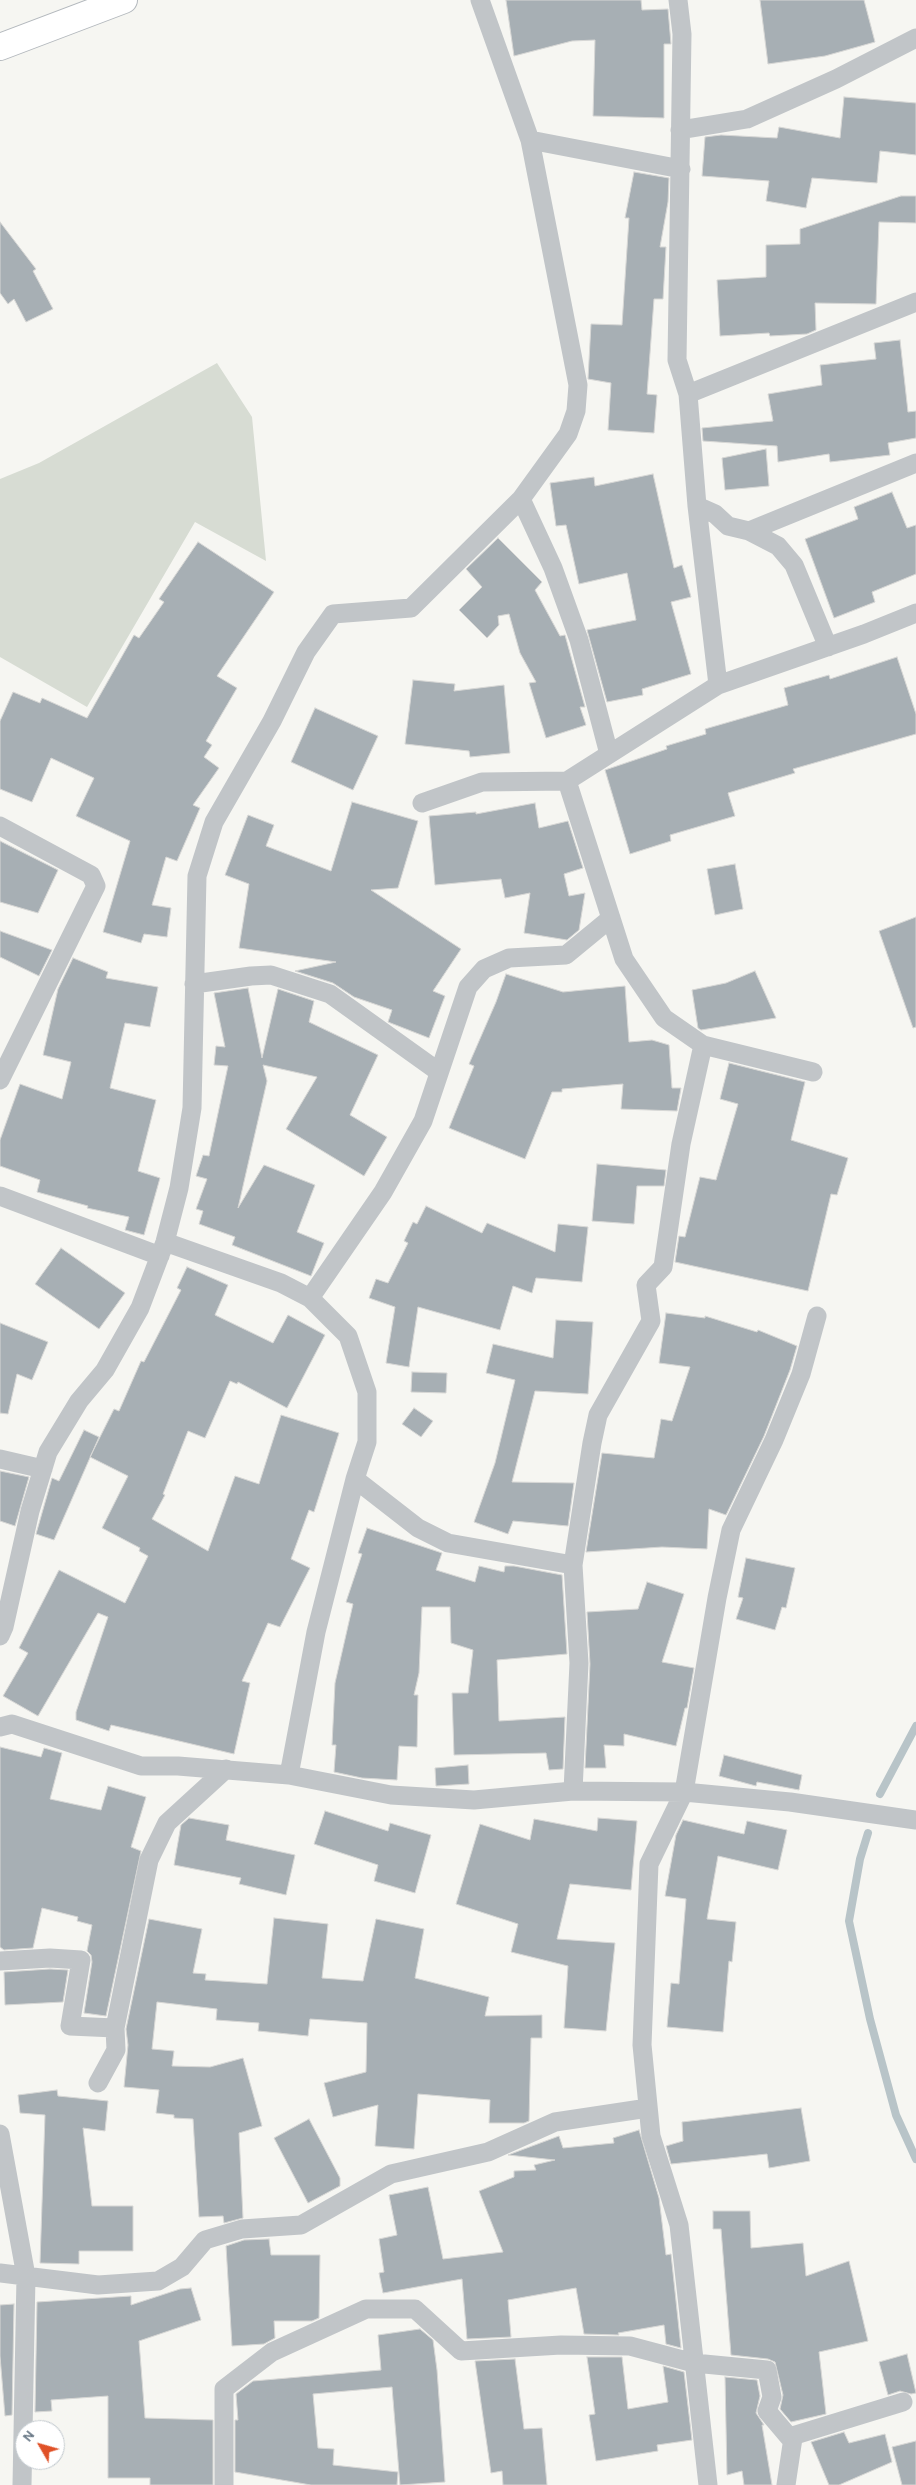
<!DOCTYPE html>
<html>
<head>
<meta charset="utf-8">
<style>
  body { margin:0 }
  #map { position:relative; width:916px; height:2485px; overflow:hidden; background:#f6f6f2; font-family:Karla,sans-serif }
  canvas { display:block }
  .north { position:absolute; left:15px; top:2420px; width:50px; height:50px; box-sizing:border-box; background:#fff; border:1px solid #c1c8cd; border-radius:50%; rotate:308deg; font-size:14px; font-weight:700; line-height:20px; text-align:center; color:#657583 }
  .north::after { content:''; display:block; margin:auto; width:18px; height:22px; background:#e05127; clip-path:polygon(50% 0,100% 100%,50% 72%,0 100%) }
</style>
</head>
<body>
<div id="map">
<canvas width="916" height="2485"></canvas>
<div class="north">N</div>
</div>
<script>
const context = document.querySelector('canvas').getContext('2d');
context.lineJoin = 'round';
function paint(path, color) { context.fillStyle = color; context.fill(path, 'evenodd'); }
const toPath = rows => new Path2D(rows.map(r => 'M' + r).join(''));
function strokePath(path, color, width, dash) { context.strokeStyle = color; context.lineWidth = width; context.lineCap = dash ? 'butt' : 'round'; context.setLineDash(dash || []); context.stroke(path); }
const green = toPath([
  [217,363,252,417,266,561,195,522,87,707,0,657,0,479,39,463]
]);
const stream = toPath([
  [880,1794,916,1726],
  [868,1833,860,1859,849,1921,870,2019,896,2115,916,2159]
]);
const building = toPath([
  [506,0,641,0,642,10,668,9,671,44,664,44,664,118,593,116,595,40,572,41,514,56,506,0],
  [760,0,864,0,875,42,825,56,768,64,760,0],
  [844,97,916,103,916,155,880,151,877,183,812,178,806,208,766,201,769,181,702,176,705,137,721,135,777,138,779,127,840,138,844,97],
  [634,172,669,178,668,202,660,247,666,247,663,299,654,299,647,394,657,395,654,433,608,430,611,383,588,379,591,324,622,325,629,218,625,218,634,172],
  [901,196,916,196,916,223,879,222,876,304,815,303,816,330,807,334,770,336,769,333,720,336,717,280,766,277,766,245,800,244,800,229,901,196],
  [0,222,36,269,33,271,53,309,26,322,14,299,8,304,0,293,0,222],
  [900,340,908,412,916,411,916,438,888,443,890,455,830,462,829,454,778,462,777,446,703,441,702,428,773,421,768,394,822,385,820,365,876,359,874,343,900,340],
  [766,449,769,486,725,490,722,458,766,449],
  [653,474,674,568,682,565,691,597,671,602,691,674,642,689,643,695,607,702,587,630,636,620,627,573,579,584,566,525,556,526,550,483,594,477,595,486,653,474],
  [892,492,907,528,916,525,916,574,872,592,875,602,834,618,805,539,858,519,854,507,892,492],
  [498,538,542,582,535,590,560,636,565,635,585,707,580,707,586,725,546,738,529,683,536,682,520,653,509,614,498,616,499,625,487,638,459,610,482,587,466,569,498,538],
  [198,542,274,592,217,676,237,688,206,741,212,745,204,757,219,768,193,805,200,808,177,861,166,857,152,905,171,908,167,937,144,934,141,943,103,932,130,841,76,816,94,778,51,758,32,802,0,789,0,721,13,692,40,703,42,698,87,718,134,635,139,638,164,602,159,599,198,542],
  [897,657,916,714,916,734,793,769,795,773,728,793,735,816,670,835,671,841,630,854,605,770,667,749,666,746,706,734,705,729,788,705,784,688,829,675,830,679,897,657],
  [413,680,455,684,454,691,504,685,510,753,470,757,469,751,405,744,413,680],
  [315,708,378,736,353,790,291,762,315,708],
  [352,802,418,821,398,888,371,890,461,949,433,991,445,996,429,1038,388,1022,392,1010,354,997,333,983,295,971,336,962,239,948,249,884,225,875,248,815,274,825,266,846,331,871,352,802],
  [535,803,539,828,568,821,583,868,564,874,569,896,585,893,579,930,567,940,524,933,530,893,505,898,501,879,435,885,429,816,476,812,476,814,535,803],
  [0,841,58,870,38,913,0,902,0,841],
  [735,864,743,909,715,915,707,869,735,864],
  [916,917,916,1027,913,1028,879,931,916,917],
  [0,931,52,950,39,976,0,957,0,931],
  [73,958,108,972,106,978,158,987,150,1027,125,1023,110,1088,156,1100,138,1171,160,1178,144,1235,125,1230,129,1217,87,1208,88,1206,37,1192,40,1180,0,1166,0,1140,20,1084,62,1099,71,1062,43,1055,58,989,73,958],
  [755,971,776,1018,701,1030,698,1028,692,990,726,983,755,971],
  [506,974,563,992,625,986,629,1042,652,1040,669,1045,672,1088,681,1088,677,1111,621,1109,623,1084,562,1089,562,1092,552,1092,525,1159,449,1128,474,1066,469,1064,496,1002,506,974],
  [248,988,262,1058,278,989,314,1001,309,1022,378,1055,350,1115,387,1137,364,1176,286,1129,317,1077,263,1065,267,1081,238,1208,264,1165,315,1185,297,1232,324,1243,311,1276,232,1245,235,1237,199,1224,203,1211,196,1209,207,1179,196,1176,203,1155,209,1156,228,1066,214,1065,216,1046,225,1047,214,993,248,988],
  [729,1063,805,1082,791,1140,848,1158,837,1195,831,1194,808,1291,675,1262,679,1236,685,1237,700,1177,716,1180,738,1104,720,1099,729,1063],
  [597,1164,666,1170,664,1186,637,1186,634,1224,592,1221,597,1164],
  [426,1206,482,1233,487,1223,555,1252,558,1224,588,1227,582,1282,536,1278,532,1293,513,1286,500,1330,418,1307,409,1367,386,1363,395,1307,369,1298,376,1279,388,1283,408,1243,404,1241,413,1222,417,1224,426,1206],
  [61,1248,125,1293,99,1329,35,1284,61,1248],
  [187,1267,228,1285,215,1315,273,1343,288,1315,325,1335,287,1408,238,1382,237,1384,230,1381,205,1438,188,1431,163,1494,165,1495,152,1519,208,1551,235,1476,259,1484,281,1415,339,1433,314,1512,309,1510,291,1559,310,1568,280,1627,268,1623,242,1681,250,1683,234,1754,111,1725,109,1731,76,1720,76,1712,108,1617,98,1613,38,1716,3,1696,28,1653,19,1648,59,1570,125,1603,148,1556,139,1551,140,1548,102,1528,128,1476,90,1457,114,1409,119,1411,141,1361,144,1362,181,1290,177,1288,187,1267],
  [666,1313,705,1318,705,1316,757,1332,758,1330,797,1346,790,1370,764,1436,726,1515,709,1509,707,1549,662,1547,586,1552,602,1453,654,1458,661,1419,672,1421,690,1367,659,1363,666,1313],
  [556,1320,593,1322,588,1394,535,1391,512,1482,574,1483,568,1526,513,1521,508,1534,474,1522,495,1463,515,1380,486,1373,493,1344,553,1358,556,1320],
  [0,1323,48,1342,32,1380,17,1374,8,1414,0,1413,0,1323],
  [412,1372,447,1373,446,1393,411,1392,412,1372],
  [414,1408,433,1421,421,1437,402,1424,414,1408],
  [84,1430,99,1437,54,1540,36,1534,52,1478,59,1481,84,1430],
  [0,1471,29,1477,15,1526,0,1521,0,1471],
  [367,1528,442,1553,436,1570,475,1582,479,1566,504,1572,505,1566,514,1566,562,1575,567,1654,497,1660,499,1721,565,1717,563,1769,549,1770,546,1753,454,1755,452,1693,468,1693,473,1650,451,1643,450,1607,422,1607,419,1673,414,1695,418,1695,417,1747,399,1746,397,1780,362,1778,334,1772,336,1745,332,1745,335,1683,353,1604,346,1602,362,1554,358,1553,367,1528],
  [746,1558,795,1568,786,1608,782,1607,775,1630,736,1619,743,1598,738,1597,746,1558],
  [647,1582,684,1594,662,1662,694,1668,687,1708,685,1708,676,1746,624,1734,624,1746,604,1745,606,1768,585,1768,590,1664,587,1612,638,1609,647,1582],
  [0,1747,41,1757,44,1748,62,1753,50,1799,101,1810,108,1786,146,1797,131,1847,141,1851,106,2016,84,2013,92,1962,91,1955,87,1951,92,1925,77,1921,78,1917,42,1908,33,1948,4,1950,0,1947,0,1747],
  [724,1755,802,1775,799,1790,757,1782,756,1786,719,1776,724,1755],
  [468,1765,469,1784,436,1786,435,1768,468,1765],
  [325,1811,388,1831,390,1823,431,1835,415,1893,374,1881,378,1865,314,1844,325,1811],
  [189,1818,229,1825,226,1840,295,1855,286,1895,239,1884,241,1878,174,1865,181,1825,189,1818],
  [598,1818,637,1821,631,1890,570,1884,557,1939,615,1943,606,2031,564,2028,568,1966,511,1952,518,1924,456,1904,480,1824,530,1840,534,1819,597,1831,598,1818],
  [683,1820,744,1834,747,1821,787,1830,778,1870,718,1856,707,1919,736,1922,732,1962,729,1961,723,2032,667,2027,671,1983,679,1984,686,1899,665,1896,676,1835,683,1820],
  [274,1918,328,1924,322,1978,363,1981,376,1919,424,1929,415,1978,489,1997,485,2016,542,2015,542,2038,531,2038,529,2121,524,2123,489,2123,490,2100,418,2094,414,2149,375,2146,378,2105,333,2117,324,2083,366,2072,367,2023,310,2019,308,2036,258,2031,259,2023,216,2020,217,2009,157,2002,152,2049,174,2051,172,2066,210,2067,243,2058,262,2126,239,2133,243,2218,224,2223,223,2216,199,2217,193,2119,174,2118,174,2115,156,2113,159,2090,124,2087,128,2045,126,2029,149,1919,202,1929,193,1973,206,1974,205,1980,267,1984,274,1918],
  [50,1969,68,1970,63,2002,5,2005,4,1972,50,1969],
  [57,2090,58,2096,108,2101,105,2131,83,2128,92,2206,133,2206,133,2251,79,2251,79,2264,40,2263,45,2115,20,2113,18,2095,57,2090],
  [801,2108,810,2161,769,2168,767,2154,671,2164,666,2146,683,2141,682,2122,801,2108],
  [309,2119,340,2178,340,2186,308,2203,274,2138,309,2119],
  [639,2130,659,2198,666,2255,671,2254,681,2348,666,2344,664,2325,618,2333,619,2335,584,2334,576,2288,508,2300,511,2337,467,2339,462,2279,383,2293,379,2273,384,2272,379,2239,397,2235,389,2195,428,2187,443,2259,503,2252,479,2191,514,2177,514,2171,536,2170,534,2165,555,2160,508,2155,559,2136,563,2148,614,2143,613,2138,639,2130],
  [713,2211,750,2211,751,2248,803,2243,806,2276,849,2261,868,2341,819,2352,826,2414,791,2422,780,2409,783,2395,775,2362,768,2359,731,2355,721,2229,713,2229,713,2211],
  [269,2239,271,2255,320,2255,319,2318,312,2321,274,2321,275,2338,264,2344,232,2346,226,2246,244,2240,269,2239],
  [191,2288,201,2320,139,2341,145,2418,213,2420,213,2485,150,2485,150,2478,108,2478,108,2396,51,2400,52,2411,35,2412,37,2302,131,2296,131,2305,180,2289,191,2288],
  [14,2304,12,2415,5,2416,0,2356,0,2305,14,2304],
  [420,2329,433,2340,437,2370,445,2482,400,2485,392,2387,313,2394,318,2448,334,2449,333,2465,398,2472,397,2485,311,2485,235,2472,235,2420,238,2420,236,2394,253,2381,381,2370,378,2335,420,2329],
  [907,2354,916,2393,911,2394,900,2391,888,2395,879,2362,907,2354],
  [587,2357,622,2357,628,2409,668,2402,663,2366,684,2372,692,2440,657,2445,658,2451,596,2461,589,2415,595,2414,587,2357],
  [515,2359,524,2429,542,2428,547,2485,503,2485,502,2471,491,2473,475,2361,515,2359],
  [725,2377,757,2380,760,2396,756,2413,764,2425,762,2425,772,2485,744,2485,742,2471,727,2475,725,2377],
  [844,2432,849,2443,885,2434,892,2462,839,2485,829,2485,811,2442,844,2432],
  [916,2441,916,2485,902,2485,892,2447,916,2441]
]);
const minor = toPath([
  [678,0,682,34,677,360,688,394,697,506,718,685],
  [680,130,747,119,836,79,916,38],
  [530,140,681,169],
  [688,394,916,302],
  [521,499,553,568,579,640,609,754],
  [697,506,715,514,728,526,749,531,916,463],
  [749,531,778,546,794,565,828,647],
  [567,781,624,959,664,1018,703,1045,813,1072],
  [422,803,482,782,567,781,718,685,864,634,916,613],
  [0,826,91,875,96,886,0,1080],
  [194,984,251,976,271,975,330,994,439,1072],
  [0,1196,160,1256],
  [165,1242,281,1283,310,1298,348,1336,367,1392,367,1442,355,1479,316,1632,289,1775],
  [310,1298,383,1192,423,1121,468,987,484,969,509,958,566,955,611,918],
  [0,1459,43,1469],
  [355,1479,418,1528,448,1543,573,1565],
  [0,1636,4,1627,30,1511,48,1452,79,1401,105,1370,140,1308,165,1242,179,1188,192,1108,197,876,214,822,272,721,306,652,333,614,411,608,521,499,568,434,576,411,578,385,530,140,480,0],
  [0,1727,12,1724,141,1766,178,1766,289,1775,391,1795,474,1800,573,1791,684,1792,790,1802,916,1820],
  [573,1791,579,1663,573,1565,592,1443,598,1415,651,1321,646,1285,663,1267,681,1144,703,1045],
  [0,1961,50,1958,81,1960,70,2026,115,2028],
  [98,2083,116,2050,115,2028,149,1860,167,1823,226,1769],
  [0,2134,26,2276,22,2485],
  [0,2273,98,2285,158,2281,182,2267,205,2240,242,2229,301,2225,391,2174,488,2152,555,2122,648,2108],
  [224,2485,224,2389,272,2352,366,2309,415,2309,461,2351,561,2345,630,2346,694,2363,767,2370,772,2397,767,2411,789,2437,903,2402],
  [708,2485,679,2225,651,2136,642,2045,649,1864,684,1792,717,1598,731,1530,774,1440,801,1374,817,1316],
  [786,2485,793,2438,789,2437]
]);
const secondary = toPath([
  [0,47,124,0]
]);
paint(green, '#d7dcd3');
strokePath(stream, '#b8c4c8', 8);
paint(building, '#a7afb4');
strokePath(building, '#d7d7d5', 1);
strokePath(secondary, '#b3b8bd', 28);
strokePath(minor, '#c1c5c8', 19);
strokePath(secondary, '#fff', 26);
</script>
</body>
</html>
